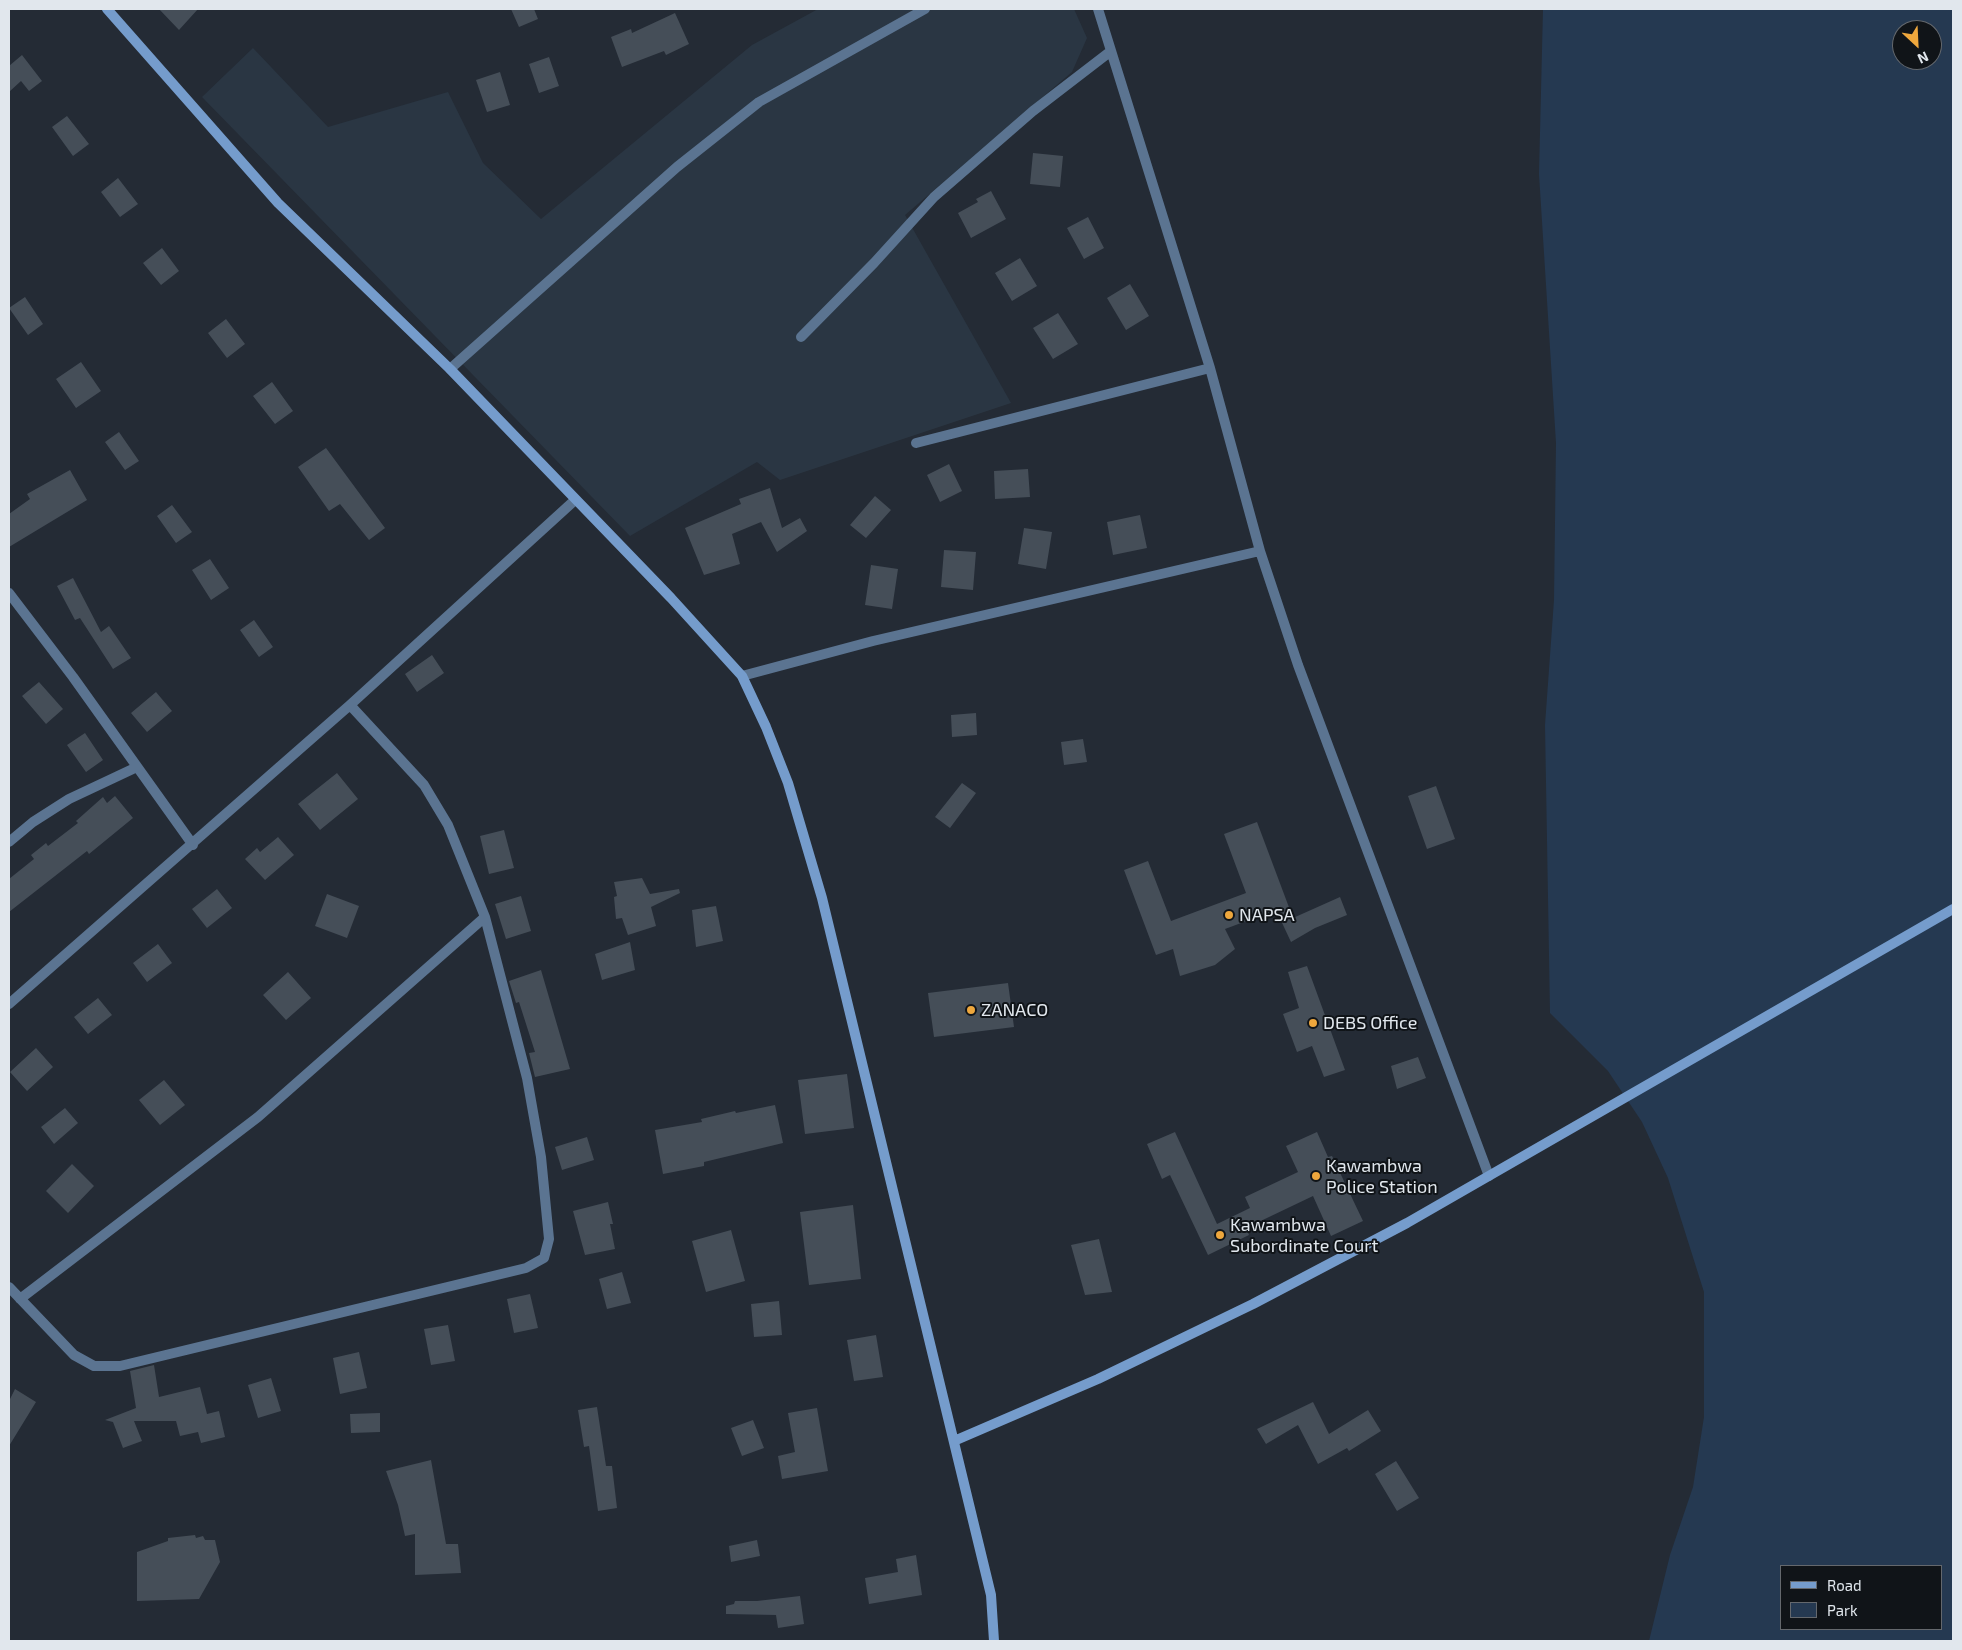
<!DOCTYPE html>
<html>
<head>
<meta charset="utf-8">
<style>
  body { margin:0 }
  #map { position:relative; width:1962px; height:1650px; overflow:hidden; background:#242b35; font-family:"Exo 2",sans-serif }
  canvas { display:block }
  .frame { position:absolute; inset:0; border:10px solid #e1e7ed; pointer-events:none }
  .legend { position:absolute; left:1780px; top:1565px; width:162px; height:65px; box-sizing:border-box; background:#101418; border:1px solid #64686d; margin:0; padding:6px 9px; list-style:none; font-size:15px; color:#e1e7ed }
  .legend li { display:flex; align-items:center; gap:10px; height:25px }
  .legend b { width:25px; border:1px solid #64686d }
  .north { position:absolute; left:1892px; top:20px; width:50px; height:50px; box-sizing:border-box; background:#101418; border:1px solid #64686d; border-radius:50%; rotate:155deg; font-size:14px; font-weight:700; line-height:20px; text-align:center; color:#e1e7ed }
  .north::after { content:''; display:block; margin:auto; width:18px; height:22px; background:#eea73d; clip-path:polygon(50% 0,100% 100%,50% 72%,0 100%) }
</style>
</head>
<body>
<div id="map">
<canvas width="1962" height="1650"></canvas>
<div class="frame"></div>
<ul class="legend">
<li><b style="height:6px;background:#759ccc"></b>Road</li>
<li><b style="height:14px;background:#253951"></b>Park</li>
</ul>
<div class="north">N</div>
</div>
<script>
const context = document.querySelector('canvas').getContext('2d');
context.lineJoin = 'round';
function paint(path, color) { context.fillStyle = color; context.fill(path, 'evenodd'); }
const toPath = rows => new Path2D(rows.map(r => 'M' + r).join(''));
function strokePath(path, color, width, dash) { context.strokeStyle = color; context.lineWidth = width; context.lineCap = dash ? 'butt' : 'round'; context.setLineDash(dash || []); context.stroke(path); }
function drawText(font, color, halo, rows, align = 'center') {
  context.font = font + ' "Exo 2",sans-serif'; context.lineWidth = 4; context.setLineDash([]); context.textBaseline = 'middle'; context.strokeStyle = halo; context.fillStyle = color; for (const [text, x, y, turn = 0] of rows) {
    context.save(); context.translate(x, y); context.rotate((+turn || 0) * Math.PI / 180); context.textAlign = isNaN(turn) ? turn : align; if (halo) context.strokeText(text, 0, 0); context.fillText(text, 0, 0); context.restore();
  }
}
const built = toPath([
  [818,9,1074,9,1087,38,1072,72,905,215,1011,403,780,480,757,462,630,536,202,97,253,48,328,127,448,92,483,163,541,219,752,45]
]);
const green = toPath([
  [1543,9,1953,9,1953,1641,1649,1641,1670,1555,1693,1487,1704,1417,1704,1292,1668,1178,1642,1122,1608,1071,1550,1013,1545,725,1554,600,1556,443,1539,174],
  [1902,30,1932,30,1932,60,1902,60],
  [1781,1566,1941,1566,1941,1629,1781,1629]
]);
const building = toPath([
  [159,9,198,9,179,30],
  [511,9,534,9,538,19,519,27],
  [675,13,689,44,666,55,664,51,622,67,611,37,631,29,632,33],
  [22,55,42,81,29,91,21,81,9,92,9,66],
  [549,57,559,86,539,93,529,64],
  [500,72,510,105,487,112,476,80],
  [67,116,89,144,73,156,52,127],
  [1033,153,1063,156,1060,187,1030,184],
  [118,178,138,204,120,217,101,192],
  [991,191,1006,219,971,238,958,213,978,202,976,199],
  [1088,217,1104,248,1084,259,1067,228],
  [162,248,179,271,161,285,143,263],
  [1020,258,1037,286,1012,301,995,273],
  [1130,284,1149,316,1126,330,1107,298],
  [25,297,43,324,28,335,9,308],
  [1058,313,1078,344,1053,359,1033,328],
  [226,319,245,344,227,358,208,333],
  [81,362,101,391,76,408,56,379],
  [272,382,293,411,275,424,253,396],
  [119,432,139,461,125,470,105,442],
  [326,448,385,528,369,540,340,504,329,511,298,467],
  [949,464,962,491,940,502,927,475],
  [1028,469,1030,497,995,499,994,471],
  [70,470,87,500,9,547,9,514,30,499,27,494],
  [770,488,782,528,800,518,807,531,777,552,761,522,732,534,740,564,704,575,685,528,741,504,739,499],
  [875,496,891,510,866,538,850,525],
  [172,505,192,532,176,543,157,516],
  [1140,515,1147,548,1113,555,1107,522],
  [1024,528,1052,532,1046,569,1018,564],
  [944,550,976,552,973,590,941,587],
  [210,559,229,588,211,600,192,570],
  [871,565,898,569,892,609,865,605],
  [73,578,101,632,109,626,131,658,113,669,80,618,75,620,57,586],
  [254,620,273,647,259,657,240,630],
  [432,655,444,673,417,692,405,674],
  [39,682,63,709,46,724,22,696],
  [156,692,172,711,147,732,131,713],
  [976,713,977,735,952,737,951,715],
  [85,733,103,760,86,772,67,745],
  [1083,739,1087,762,1064,765,1061,742],
  [337,773,358,799,320,830,298,804],
  [962,783,976,793,950,828,935,817],
  [1436,786,1455,839,1427,849,1408,796],
  [115,796,133,818,89,854,87,851,9,912,9,879,34,859,31,855,46,843,48,846,78,823,76,821,103,797,107,803],
  [1257,822,1293,918,1340,897,1347,915,1315,928,1291,942,1276,910,1225,929,1235,949,1215,965,1180,976,1173,949,1156,955,1124,870,1148,861,1171,921,1246,893,1224,834],
  [504,830,514,868,489,874,480,836],
  [278,837,294,855,265,880,245,859,257,848,260,852],
  [642,878,650,894,679,889,680,893,651,907,656,926,628,935,622,918,616,919,614,897,617,896,614,882],
  [217,889,232,908,207,928,192,909],
  [327,894,359,906,347,938,315,926],
  [521,896,531,931,506,939,495,904],
  [716,906,723,941,696,947,692,910],
  [630,942,635,970,602,980,595,954],
  [158,944,172,963,147,982,133,963],
  [1307,966,1345,1070,1324,1077,1312,1046,1297,1052,1283,1014,1299,1008,1288,972],
  [541,970,570,1069,535,1077,529,1053,535,1052,519,1002,516,1003,509,981],
  [288,972,311,998,286,1020,263,995],
  [1008,983,1014,1027,934,1037,928,993],
  [98,998,112,1015,88,1034,74,1017],
  [36,1048,53,1067,27,1091,10,1072],
  [1418,1057,1426,1078,1397,1089,1391,1066],
  [847,1074,854,1128,805,1134,798,1080],
  [164,1080,185,1105,160,1125,139,1100],
  [775,1105,783,1143,704,1162,704,1166,663,1174,655,1130,702,1122,701,1119,735,1111,736,1113],
  [65,1108,78,1123,54,1144,41,1127],
  [1175,1132,1217,1224,1250,1208,1245,1197,1298,1172,1286,1146,1317,1132,1328,1157,1332,1156,1363,1221,1331,1236,1313,1196,1246,1228,1249,1235,1208,1255,1170,1175,1162,1179,1147,1144],
  [587,1137,594,1160,562,1170,555,1147],
  [72,1164,94,1186,68,1213,46,1191],
  [608,1202,613,1224,610,1224,615,1249,585,1255,573,1211],
  [853,1205,861,1279,809,1285,800,1212],
  [731,1230,745,1281,706,1292,692,1241],
  [1099,1239,1112,1292,1085,1295,1071,1245],
  [622,1272,631,1303,607,1309,599,1279],
  [530,1294,538,1328,514,1333,507,1299],
  [779,1301,782,1335,754,1337,751,1304],
  [448,1325,455,1361,431,1365,424,1329],
  [876,1335,883,1377,854,1381,847,1340],
  [359,1352,367,1388,340,1394,333,1358],
  [154,1365,159,1397,200,1387,207,1414,219,1411,225,1437,201,1443,198,1432,180,1436,176,1421,134,1421,142,1441,123,1448,113,1422,105,1420,136,1408,130,1371],
  [271,1378,281,1411,258,1418,248,1385],
  [15,1389,36,1402,9,1446,9,1401],
  [1313,1402,1329,1434,1368,1410,1381,1431,1349,1451,1347,1448,1318,1464,1298,1425,1266,1444,1257,1429],
  [597,1407,606,1466,612,1466,617,1508,598,1511,589,1446,584,1447,578,1410],
  [817,1408,828,1471,782,1479,778,1456,795,1452,788,1413],
  [380,1413,380,1432,351,1433,350,1414],
  [753,1420,764,1448,742,1456,731,1428],
  [431,1460,446,1544,458,1544,461,1573,415,1575,415,1534,405,1536,398,1505,386,1471],
  [1396,1461,1419,1498,1397,1511,1375,1474],
  [195,1535,196,1538,203,1536,205,1540,215,1540,220,1562,199,1599,137,1601,137,1552,168,1541,168,1538],
  [757,1540,760,1556,731,1562,729,1546],
  [916,1555,922,1595,869,1604,865,1578,898,1572,896,1559],
  [800,1596,804,1624,778,1628,776,1615,726,1614,726,1606,734,1604,735,1601,757,1601]
]);
const minor = toPath([
  [1098,9,1210,368,1260,551,1298,665,1489,1176],
  [801,337,874,263,934,197,1033,111,1111,51],
  [450,369,677,167,759,102,925,9],
  [916,443,1210,368],
  [9,593,73,677,193,845],
  [742,676,873,641,1260,551],
  [9,842,33,822,69,799,137,767],
  [9,1004,350,705,575,500],
  [9,1287,74,1355,94,1366,120,1366,526,1268,544,1258,549,1239,541,1157,527,1078,485,917,448,825,424,785,350,705],
  [20,1299,258,1117,485,917]
]);
const secondary = toPath([
  [107,9,278,203,450,369,671,598,742,676,766,727,788,783,822,898,991,1595,994,1641],
  [954,1441,1098,1379,1253,1304,1407,1223,1953,909]
]);
const markers = [
  [1229,915,5,"#eea73d"],
  [971,1010,5,"#eea73d"],
  [1313,1023,5,"#eea73d"],
  [1316,1176,5,"#eea73d"],
  [1220,1235,5,"#eea73d"]
];
const poiNames = [
  ["NAPSA",1239,915],
  ["ZANACO",981,1010],
  ["DEBS Office",1323,1023],
  ["Kawambwa",1326,1166],
  ["Police Station",1326,1187],
  ["Kawambwa",1230,1225],
  ["Subordinate Court",1230,1246]
];
paint(built, '#2a3643');
paint(green, '#253951');
paint(building, '#454e58');
strokePath(minor, '#5b7491', 10);
strokePath(secondary, '#759ccc', 10);
for (const [x, y, r, color] of markers) { const dot = new Path2D(); dot.arc(x, y, r, 0, 2 * Math.PI); context.fillStyle = color; context.fill(dot); strokePath(dot, '#101418', 2); }
drawText('18px', '#e1e7ed', '#101418', poiNames, 'left');
</script>
</body>
</html>
